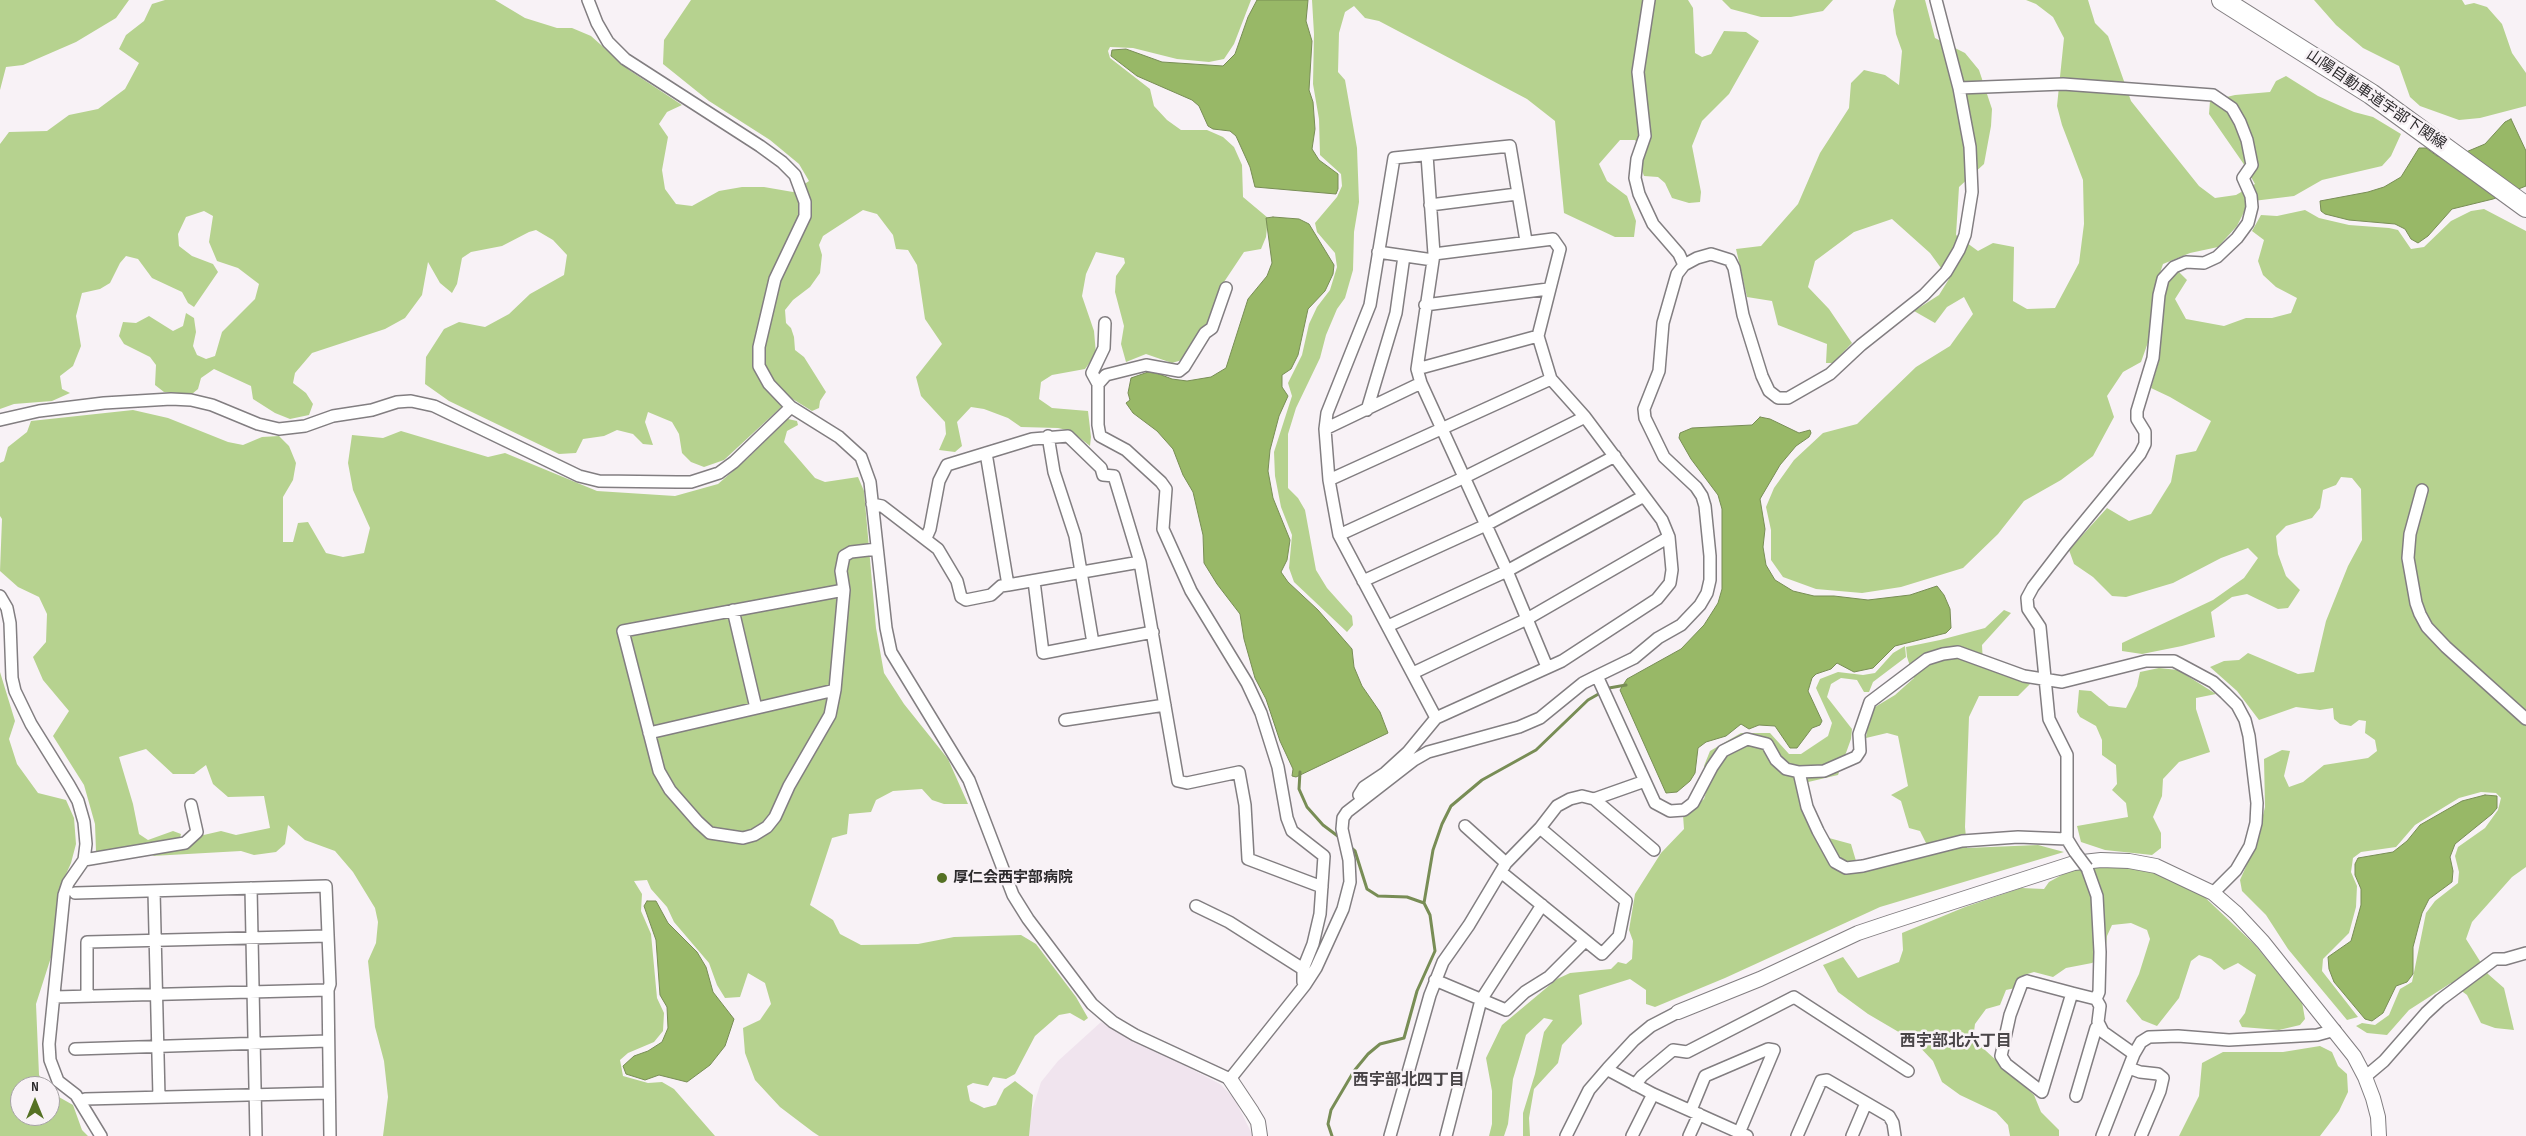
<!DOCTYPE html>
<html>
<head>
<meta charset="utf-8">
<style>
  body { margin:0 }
  #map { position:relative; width:2526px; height:1136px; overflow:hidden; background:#f8f2f6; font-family:"Sofia Sans Condensed",sans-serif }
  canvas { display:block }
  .north { position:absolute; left:10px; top:1076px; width:50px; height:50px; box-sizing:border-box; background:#f8f2f6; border:1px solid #a6a2a5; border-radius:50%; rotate:0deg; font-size:14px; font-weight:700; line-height:20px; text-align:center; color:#2c2a2c }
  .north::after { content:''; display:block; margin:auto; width:18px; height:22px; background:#557124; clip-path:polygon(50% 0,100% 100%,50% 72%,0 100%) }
</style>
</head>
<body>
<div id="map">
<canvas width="2526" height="1136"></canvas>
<div class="north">N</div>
</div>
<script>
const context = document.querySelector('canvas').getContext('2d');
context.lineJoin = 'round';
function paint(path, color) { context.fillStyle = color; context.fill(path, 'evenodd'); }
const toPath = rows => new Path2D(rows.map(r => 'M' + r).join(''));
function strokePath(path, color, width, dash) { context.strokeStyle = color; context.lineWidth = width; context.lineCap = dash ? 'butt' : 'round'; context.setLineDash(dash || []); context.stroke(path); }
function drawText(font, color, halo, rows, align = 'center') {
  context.font = font + ' "Sofia Sans Condensed","Noto Sans JP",sans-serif'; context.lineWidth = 5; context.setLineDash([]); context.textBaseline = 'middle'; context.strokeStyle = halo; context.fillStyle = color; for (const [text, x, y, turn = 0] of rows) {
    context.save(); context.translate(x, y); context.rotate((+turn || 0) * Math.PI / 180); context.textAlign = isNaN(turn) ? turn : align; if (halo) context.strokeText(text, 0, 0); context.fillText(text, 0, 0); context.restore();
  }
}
const built = toPath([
  [1101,1022,1220,1084,1234,1098,1253,1136,1024,1136,1041,1082,1058,1061]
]);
const green = toPath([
  [0,0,129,0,116,18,76,42,23,65,6,67,0,90],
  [165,0,495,0,525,18,557,28,572,28,591,36,629,70,682,105,667,112,659,124,668,137,662,170,665,189,676,204,692,206,719,191,742,187,764,187,793,192,809,181,799,164,770,140,709,101,663,64,664,40,691,0,1251,0,1234,44,1224,59,1209,62,1177,59,1133,48,1110,47,1108,51,1110,58,1150,89,1154,106,1167,120,1181,130,1207,130,1223,137,1234,147,1242,165,1243,197,1268,218,1266,237,1261,249,1244,252,1224,282,1206,327,1182,360,1172,363,1146,354,1126,362,1121,344,1124,326,1115,292,1116,276,1125,263,1124,258,1096,252,1086,274,1082,296,1094,331,1096,354,1085,369,1052,375,1041,382,1039,399,1052,408,1088,411,1091,437,1090,446,1071,431,1058,428,1021,427,1008,418,984,409,971,407,957,422,962,446,955,452,939,450,946,434,945,422,921,396,916,377,942,344,925,319,917,265,908,250,896,249,893,235,877,214,863,210,823,236,819,245,822,255,820,273,810,287,793,300,785,310,786,323,791,328,794,337,795,350,804,357,826,392,820,401,819,408,812,411,791,398,724,460,704,467,691,462,682,453,679,434,672,422,648,412,645,422,653,445,643,444,633,434,617,430,604,436,583,439,576,453,559,454,449,401,425,384,426,357,444,329,459,322,485,327,509,314,530,294,564,275,567,255,553,240,536,230,529,232,502,246,471,252,462,258,457,284,452,293,440,283,428,262,422,295,405,318,385,329,312,353,295,373,293,383,306,393,313,404,309,415,290,419,275,413,253,399,251,386,214,369,201,378,198,389,192,394,164,392,155,385,156,365,150,357,124,344,119,336,123,322,136,323,149,316,173,331,183,326,186,313,194,318,196,332,193,346,197,355,206,359,215,356,222,332,255,299,259,284,238,268,217,261,209,242,213,216,204,211,186,217,178,234,179,246,192,256,213,264,218,272,194,307,188,303,182,292,152,278,138,259,126,256,120,263,110,283,100,289,82,293,76,316,81,346,73,366,60,376,62,389,70,393,52,401,14,404,0,409,0,144,9,132,47,131,69,115,98,109,125,89,139,63,119,49,126,35,144,21,152,4],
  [1312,0,1688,0,1693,8,1695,53,1702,57,1711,54,1724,31,1746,32,1759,41,1729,94,1702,121,1692,146,1701,192,1700,202,1689,203,1672,198,1665,183,1658,177,1644,176,1641,168,1643,151,1635,140,1620,140,1599,164,1607,181,1627,196,1636,221,1634,237,1615,237,1564,213,1555,121,1527,99,1379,21,1365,18,1354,6,1345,12,1339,33,1338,72,1345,80,1357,148,1359,202,1354,232,1353,270,1345,298,1337,309,1326,335,1320,358,1296,408,1288,434,1288,488,1298,498,1305,510,1316,570,1327,588,1352,616,1353,625,1347,632,1294,582,1289,568,1292,535,1281,507,1275,476,1274,452,1292,396,1288,383,1302,355,1309,324,1317,307,1330,290,1337,267,1335,253,1317,232,1315,223,1337,197,1342,186,1341,174,1320,155,1319,119,1313,84,1314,34],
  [1722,0,1833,0,1823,11,1791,17,1761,17,1731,9],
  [1896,0,1925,0,1935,38,1965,53,1979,70,1992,109,1991,126,1984,164,1959,187,1956,235,1978,251,1993,243,2014,247,2013,301,2027,309,2055,308,2079,263,2084,224,2083,180,2062,125,2057,106,2064,38,2053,17,2036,4,2026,0,2088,0,2095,23,2108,36,2131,101,2199,186,2215,198,2236,195,2255,184,2243,163,2209,114,2210,101,2235,95,2270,92,2276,81,2286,76,2318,96,2354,112,2373,117,2401,134,2391,156,2382,166,2322,180,2294,196,2245,202,2245,210,2237,226,2218,247,2190,253,2163,264,2153,294,2151,334,2141,362,2123,372,2107,396,2114,417,2093,456,2061,480,2024,501,1998,534,1963,568,1901,587,1862,593,1816,589,1783,577,1771,560,1771,530,1766,507,1774,488,1794,460,1823,433,1857,424,1916,367,1950,346,1973,314,1964,297,1947,307,1935,323,1914,311,1939,295,1949,279,1930,253,1892,219,1854,232,1815,261,1808,287,1829,309,1852,343,1833,363,1826,363,1827,344,1778,325,1772,301,1747,297,1736,249,1761,246,1798,204,1820,153,1849,108,1851,83,1864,70,1885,75,1899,85,1902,51,1896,34,1893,10],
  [2314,0,2462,0,2465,5,2474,3,2487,7,2502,24,2512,53,2526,73,2526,106,2480,118,2459,120,2420,106,2410,97,2399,66,2363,48,2336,25],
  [2484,209,2526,231,2526,867,2512,877,2472,922,2466,939,2488,974,2504,988,2514,1030,2495,1028,2481,1023,2467,995,2451,983,2409,1010,2387,1035,2367,1033,2356,1026,2362,1023,2375,1025,2389,1015,2400,989,2412,982,2426,913,2435,901,2458,883,2459,872,2455,856,2458,847,2485,828,2498,810,2501,798,2496,793,2481,792,2459,798,2415,825,2396,847,2361,852,2353,858,2351,872,2357,886,2356,907,2349,933,2323,959,2322,971,2358,1017,2347,1020,2288,949,2266,915,2242,891,2240,880,2256,844,2265,807,2264,759,2282,750,2290,751,2284,776,2289,787,2303,782,2324,765,2368,758,2377,751,2375,740,2365,733,2366,721,2359,720,2351,726,2340,724,2334,719,2333,708,2320,710,2296,707,2259,720,2237,691,2210,667,2224,661,2239,660,2248,653,2298,674,2314,672,2326,621,2348,566,2362,540,2361,489,2352,478,2341,477,2336,485,2323,490,2320,508,2312,518,2286,526,2276,536,2278,554,2286,576,2300,590,2288,608,2278,609,2247,594,2232,597,2211,612,2215,637,2182,646,2142,654,2122,651,2122,643,2213,600,2244,578,2258,558,2248,548,2221,558,2173,583,2126,597,2112,596,2093,577,2074,564,2069,550,2107,508,2129,521,2151,514,2171,482,2176,455,2196,451,2211,421,2170,397,2151,388,2159,361,2166,286,2178,271,2187,280,2175,299,2186,319,2224,326,2246,318,2272,318,2291,313,2297,298,2276,287,2263,275,2258,261,2264,240,2252,231,2261,215,2277,216,2305,210,2319,218,2349,225,2389,228,2398,230,2411,249,2424,247,2451,221,2471,211],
  [133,410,168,418,228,442,243,445,262,437,279,436,289,446,296,463,293,480,283,497,283,542,293,542,298,523,308,522,326,553,343,557,364,553,370,528,353,490,348,463,352,435,383,438,401,431,488,457,505,453,597,491,675,496,718,484,747,459,788,419,797,421,798,425,787,431,784,442,815,478,825,482,858,477,864,491,876,628,884,673,904,704,948,759,968,804,944,804,932,800,922,789,893,791,876,800,871,812,849,814,847,834,832,838,810,905,833,920,840,934,861,945,918,944,954,937,1021,935,1036,944,1076,997,1088,1018,1084,1021,1070,1013,1059,1015,1035,1036,1015,1074,1006,1079,993,1077,988,1086,973,1083,967,1086,970,1101,984,1108,996,1105,1004,1089,1015,1081,1033,1095,1029,1136,819,1136,813,1132,780,1107,755,1080,745,1053,743,1028,760,1020,771,1004,765,983,748,973,740,997,725,998,717,985,709,963,674,922,667,907,651,889,647,880,634,881,642,894,641,911,651,934,657,998,664,1013,663,1031,654,1042,628,1053,620,1060,623,1076,648,1083,662,1082,674,1089,715,1136,383,1136,388,1097,384,1061,375,1027,368,961,376,943,378,922,375,908,353,872,335,851,305,840,288,825,285,844,276,852,254,855,241,851,152,856,195,837,221,831,236,835,270,828,264,796,228,797,213,784,206,765,194,774,173,774,146,749,119,757,133,804,139,834,148,840,173,831,181,834,179,842,124,851,96,851,95,824,84,785,53,736,69,711,43,680,33,657,46,642,47,614,39,597,18,587,0,571,2,519,0,516,0,463,4,461,8,447,27,432,31,421],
  [2004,610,2011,613,1982,645,1983,665,2030,684,2018,696,1979,696,1969,717,1965,827,1967,848,2038,845,2064,852,1880,907,1725,978,1655,1007,1646,1004,1646,990,1630,979,1579,995,1582,1024,1562,1045,1558,1063,1534,1089,1529,1118,1530,1136,1523,1136,1523,1113,1535,1074,1544,1032,1553,1020,1544,1018,1526,1035,1513,1079,1508,1124,1504,1136,1489,1136,1492,1124,1492,1091,1486,1058,1502,1025,1557,979,1570,973,1611,969,1618,962,1626,964,1632,959,1633,941,1629,930,1635,894,1661,853,1684,829,1683,815,1704,799,1709,783,1704,766,1710,751,1741,733,1770,733,1789,754,1801,754,1828,736,1832,723,1816,688,1820,679,1838,672,1863,675,1875,673,1893,653,1905,646,1906,657,1873,682,1869,692,1864,692,1857,680,1841,678,1831,684,1827,697,1852,729,1851,739,1838,775,1804,783,1800,799,1807,822,1829,838,1851,844,1859,871,1930,851,1920,831,1909,828,1901,801,1891,795,1908,786,1898,736,1887,733,1866,738,1869,716,1875,707,1895,695,1914,678,1907,657,1906,647,1940,640,1985,628],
  [2159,668,2178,670,2216,694,2196,698,2196,709,2210,752,2179,762,2163,779,2162,796,2153,817,2161,833,2161,848,2152,855,2105,850,2081,842,2077,826,2128,817,2126,803,2112,790,2117,784,2116,765,2102,755,2102,740,2096,726,2080,717,2077,712,2079,690,2091,691,2109,706,2126,708,2137,686,2140,672],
  [0,672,15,721,9,739,17,764,38,793,66,800,74,818,76,844,71,863,59,890,53,951,36,1004,39,1075,46,1086,20,1086,20,1116,50,1116,50,1092,73,1105,82,1130,88,1136,0,1136],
  [2094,867,2133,868,2168,876,2194,887,2255,945,2302,1002,2305,1019,2300,1025,2279,1030,2242,1027,2239,1021,2245,1013,2256,975,2238,963,2224,970,2211,959,2199,955,2191,961,2179,998,2157,1026,2142,1020,2126,1001,2139,974,2150,939,2147,930,2131,923,2112,925,2107,936,2105,955,2092,963,2066,968,2053,977,2034,972,2024,975,2015,988,2006,990,2000,1005,1986,1009,1975,1024,1973,1039,2034,1095,2041,1112,2059,1130,2059,1136,2010,1136,2008,1125,1996,1112,1960,1095,1942,1082,1933,1061,1914,1041,1868,1014,1838,992,1823,965,1843,957,1858,978,1899,962,1903,950,1902,933,1965,907,2021,888,2044,889,2049,882,2069,871],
  [2320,1046,2332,1052,2338,1066,2347,1074,2348,1092,2339,1111,2320,1136,2179,1136,2199,1096,2202,1063,2223,1052,2283,1052]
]);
const water = toPath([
  [1257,0,1308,0,1306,21,1312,41,1309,90,1313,102,1315,129,1312,149,1319,160,1338,174,1338,189,1336,194,1255,187,1250,167,1236,136,1230,131,1213,129,1208,126,1199,106,1192,100,1137,76,1111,56,1112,50,1126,49,1162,62,1223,66,1235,54,1248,17,1257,0],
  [2511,119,2526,151,2526,186,2493,199,2452,209,2428,236,2418,243,2411,239,2405,229,2395,224,2349,220,2325,214,2321,211,2320,201,2368,192,2384,187,2401,177,2419,148,2426,148,2437,156,2446,158,2466,152,2485,144,2505,122,2511,119],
  [1273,217,1299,219,1309,224,1334,265,1333,274,1325,291,1308,309,1298,355,1291,369,1282,375,1282,387,1288,396,1279,416,1270,450,1268,471,1273,498,1290,540,1287,560,1281,572,1288,582,1318,610,1352,649,1354,667,1362,686,1380,712,1388,733,1296,777,1292,776,1293,769,1280,741,1266,699,1255,678,1244,639,1240,614,1217,584,1204,563,1203,535,1193,492,1183,475,1173,449,1157,431,1133,413,1126,403,1130,400,1128,393,1131,378,1151,371,1172,379,1187,381,1211,377,1226,368,1248,299,1267,276,1272,263,1266,218,1273,217],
  [1760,417,1770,419,1799,433,1810,430,1811,433,1809,437,1796,446,1780,465,1760,499,1765,529,1763,547,1766,565,1775,580,1793,591,1814,596,1834,596,1868,600,1910,595,1937,586,1944,595,1950,609,1951,628,1946,633,1895,646,1873,668,1854,672,1837,663,1831,669,1816,674,1812,678,1808,691,1822,721,1820,725,1812,728,1797,748,1790,748,1775,726,1759,725,1749,729,1741,724,1726,736,1706,742,1698,748,1695,773,1690,781,1677,792,1666,793,1620,690,1627,679,1681,649,1704,625,1718,603,1722,589,1722,509,1718,495,1691,459,1679,438,1680,433,1692,428,1752,425,1760,417],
  [2485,795,2497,796,2497,808,2492,814,2455,844,2450,857,2453,871,2452,882,2429,899,2422,913,2413,947,2413,974,2407,982,2396,986,2383,1013,2372,1021,2365,1019,2334,982,2329,969,2328,957,2351,941,2361,905,2361,889,2355,875,2355,864,2358,858,2393,852,2407,841,2420,825,2462,801,2485,795],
  [647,901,656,901,668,923,697,952,706,967,713,992,734,1019,725,1046,710,1065,687,1082,659,1075,645,1080,626,1074,623,1066,634,1056,648,1051,662,1042,668,1028,667,1007,660,995,656,940,644,906,647,901]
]);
const stream = toPath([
  [1300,772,1299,789,1307,807,1323,825,1339,837],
  [1349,846,1355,851,1367,889,1378,896,1407,897,1424,903],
  [1332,1136,1328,1124,1331,1110,1354,1071,1368,1054,1380,1044,1404,1038,1417,991,1435,951,1430,915,1424,903,1433,850,1442,824,1451,806,1482,780,1536,750,1588,700,1609,688,1626,685]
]);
const minor = toPath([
  [588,0,597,23,608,42,625,59,760,146,782,162,795,175,805,202,805,216,775,279,759,347,759,366,769,384,791,407,839,437,861,457,870,482,886,628,891,652,969,780,1013,895,1028,919,1092,1004,1113,1022,1135,1035,1230,1079,1305,985,1316,968,1343,909,1350,882,1349,860,1342,829,1343,818,1347,812,1414,760,1428,752,1519,727,1540,718,1583,683,1597,676,1655,803,1670,811,1684,810,1693,803,1712,767,1723,751,1747,739,1767,744,1776,760,1786,769,1799,772,1824,771,1856,757,1860,751,1859,734,1870,702,1927,659,1943,654,1958,652,2024,676,2062,682,2146,661,2174,661,2213,682,2225,693,2237,705,2245,720,2249,736,2257,803,2256,823,2250,846,2236,870,2213,893],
  [1649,0,1638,72,1645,136,1637,159,1635,178,1639,194,1653,224,1679,254,1684,265],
  [1959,88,2063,84,2213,95,2232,108,2240,122,2247,140,2252,165,2243,178,2251,196,2252,207,2248,223,2237,238,2217,257,2204,263,2186,262,2174,267,2163,279,2159,295,2153,358,2137,411,2137,419,2145,432,2145,444,2140,454,2066,544,2033,587,2027,598,2028,609,2040,627,2049,719,2067,755,2067,839,2075,852],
  [1427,155,1434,254,1417,369,1421,383,1507,571,1547,667],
  [1430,205,1517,194],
  [1378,252,1433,260],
  [1226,288,1212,328,1205,333,1184,367,1179,371,1146,365,1106,375,1098,384,1098,425,1100,436,1126,450,1161,482,1166,489,1163,529,1191,591,1247,683,1261,713,1278,767,1287,818,1292,831,1324,856,1320,914,1313,944,1303,969,1303,982,1305,985],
  [1425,305,1548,289],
  [1417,369,1538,336],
  [1098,384,1092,373,1104,348,1105,323],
  [1367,410,1396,313,1404,256],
  [0,420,39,411,104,403,171,399,191,400,212,405,258,424,279,429,305,426,333,416,372,410,397,402,411,401,434,406,579,476,599,481,677,482,691,482,719,473,734,462,791,407],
  [1325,429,1421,383],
  [1048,436,1054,472,1075,536,1093,643],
  [986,453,1008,585],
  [1329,480,1551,379],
  [2422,490,2410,534,2408,558,2416,603,2420,614,2427,627,2446,647,2526,719],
  [872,504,882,506,938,549,957,581,961,597,966,600,991,595,1001,586,1008,585,1140,562],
  [1339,535,1463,478,1585,417],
  [926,538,930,529,939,481,947,465,1032,439,1068,436,1101,468,1103,475,1114,476,1140,562,1178,781,1187,783,1239,772,1245,805,1248,859,1322,887],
  [1034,581,1043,653,1153,632],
  [1363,581,1486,525,1615,456],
  [844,590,623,631,659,771,670,790,698,822,710,833,743,838,754,835,767,827,775,817,789,786,830,715,835,690,844,590,841,571,844,556,851,552,877,549],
  [0,596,7,608,10,623,12,678,15,691,31,724,69,785,78,801,84,822,86,844,84,860,68,883,64,895,49,1044,50,1060,58,1081,76,1095,101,1136],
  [733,610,756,708],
  [1388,626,1507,571,1644,496],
  [1413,673,1527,619,1669,537],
  [1597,676,1634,658,1658,638,1681,625,1700,605,1707,593,1710,580,1710,556,1705,506,1702,496,1696,487,1664,457,1645,418,1644,409,1659,371,1663,323,1677,274,1684,265,1697,258,1711,254,1730,260,1734,268,1743,315,1762,376,1769,391,1778,398,1788,398,1830,374,1861,345,1924,295,1946,272,1959,250,1965,235,1972,192,1970,147,1959,88,1936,0],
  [1436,718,1339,535,1329,480,1325,429,1327,413,1370,305,1394,158,1510,146,1526,241],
  [1065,720,1165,705],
  [649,733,835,690],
  [1799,772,1807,807,1818,831,1835,862,1846,868,1863,866,1962,841,2018,837,2067,839],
  [1594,799,1645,781],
  [1362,800,1359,795,1364,787,1385,773,1408,752,1436,718,1562,661,1657,599,1670,583,1672,570,1669,537,1662,520,1585,417,1551,379,1538,336,1560,249,1553,239,1434,254],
  [1465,826,1506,863],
  [84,860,185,843,197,832,191,805],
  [2087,868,2097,896,2100,952,2099,992,2096,999,2100,1006,2098,1022,2103,1032,2134,1054],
  [1501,872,1602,954,1619,936,1626,901,1540,828],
  [251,888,256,1136],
  [154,891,159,1097],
  [75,893,326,886,330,984,328,990,330,1136],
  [1196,906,1229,922,1303,969],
  [1435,980,1506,1010,1525,992,1549,977,1585,941],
  [2027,981,2072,993,2042,1092,2006,1064,2001,1056,2010,1015,2022,983,2027,981],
  [2072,993,2096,999],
  [87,996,87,942,328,936],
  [54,997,328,990],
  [75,1049,328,1041],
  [1608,1068,1612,1072,1653,1094,1747,1136],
  [2129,1068,2140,1072,2158,1074,2163,1078,2160,1091,2141,1136],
  [2365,1077,2384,1061,2426,1013,2440,1000,2495,959,2505,959,2526,953],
  [1635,1085,1642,1076,1673,1050,1687,1052,1794,997,1908,1071],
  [2076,1096,2096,1028,2099,1026],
  [80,1101,85,1099,328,1093],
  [1691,1110,1705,1076,1768,1049,1774,1050,1739,1133],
  [1390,1136,1430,995,1443,962,1469,925,1506,863,1540,828,1557,806,1570,799,1582,796,1594,799,1654,850],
  [1446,1136,1481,1000,1542,905],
  [1566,1136,1589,1090,1608,1068,1634,1040,1651,1026,1678,1012],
  [1632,1136,1653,1094],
  [1689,1136,1699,1114],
  [1797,1136,1821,1081,1827,1080,1889,1116,1893,1123,1895,1136],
  [1852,1136,1866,1103],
  [2102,1136,2134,1054,2141,1042,2149,1037,2178,1036,2229,1040,2317,1035,2335,1030]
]);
const tertiary = toPath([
  [1678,1012,1760,979,1858,933,1891,922,2074,863,2101,860,2129,861,2156,866,2213,893,2236,913,2263,942,2354,1056,2365,1077,2373,1098,2378,1117,2379,1136],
  [1230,1079,1252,1112,1258,1122,1260,1136]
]);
const motorway = toPath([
  [2222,0,2371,94,2526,207]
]);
const minorBridge = toPath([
  [2075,852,2087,868]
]);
const markers = [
  [942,878,6,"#557124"]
];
const streetNames = [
  ["山陽自動車道宇部下関線",2376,100,34]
];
const poiNames = [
  ["厚仁会西宇部病院",953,878]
];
const neighbourhoodNames = [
  ["西宇部北六丁目",1956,1042],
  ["西宇部北四丁目",1409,1081]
];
paint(built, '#f0e4ee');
paint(green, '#b6d28f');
paint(water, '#98b867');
strokePath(water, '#788d55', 1);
strokePath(stream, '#788d55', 3);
strokePath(minor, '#827e81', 14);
strokePath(tertiary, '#827e81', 16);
strokePath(motorway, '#827e81', 22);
strokePath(minor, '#fff', 11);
strokePath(tertiary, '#fff', 14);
strokePath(motorway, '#fff', 20);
strokePath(minorBridge, '#827e81', 14, []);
strokePath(minorBridge, '#fff', 11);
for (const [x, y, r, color] of markers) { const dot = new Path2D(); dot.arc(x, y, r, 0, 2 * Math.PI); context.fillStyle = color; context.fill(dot); strokePath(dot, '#f8f2f6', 2); }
drawText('15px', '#2c2a2c', '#f8f2f6', streetNames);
drawText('bold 15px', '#2c2a2c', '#f8f2f6', poiNames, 'left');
drawText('bold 16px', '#494548', '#f8f2f6', neighbourhoodNames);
</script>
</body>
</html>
